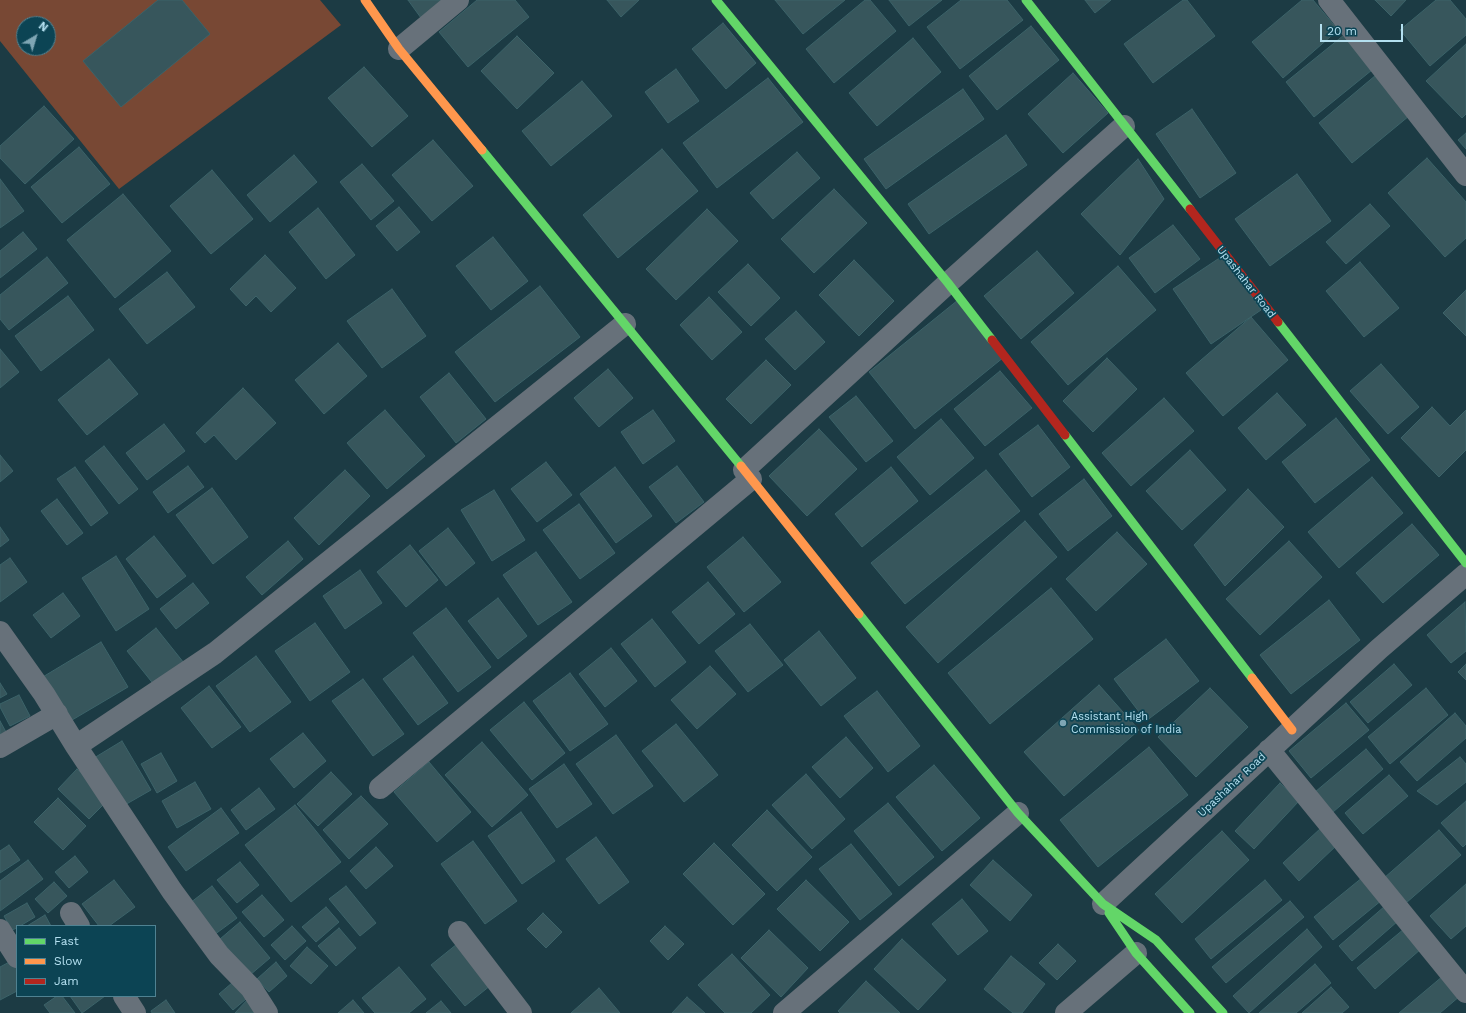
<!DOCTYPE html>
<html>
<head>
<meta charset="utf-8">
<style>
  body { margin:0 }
  #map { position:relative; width:1466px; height:1013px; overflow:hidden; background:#1c3b44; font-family:"Work Sans",sans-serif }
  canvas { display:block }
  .legend { position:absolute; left:16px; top:925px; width:140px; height:72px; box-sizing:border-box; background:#0c4454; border:1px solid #4f8292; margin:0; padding:5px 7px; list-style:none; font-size:12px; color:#b4e0f0 }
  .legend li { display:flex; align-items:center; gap:8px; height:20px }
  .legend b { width:20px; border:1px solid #4f8292 }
  .north { position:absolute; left:16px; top:16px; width:40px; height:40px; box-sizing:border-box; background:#0c4454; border:1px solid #4f8292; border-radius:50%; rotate:38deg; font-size:11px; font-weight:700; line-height:16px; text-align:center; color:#b4e0f0 }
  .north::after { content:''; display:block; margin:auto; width:14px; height:18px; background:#7fa6b4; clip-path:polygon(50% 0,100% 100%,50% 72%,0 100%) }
  .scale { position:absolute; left:1320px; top:24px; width:83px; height:18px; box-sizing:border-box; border:2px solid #b4e0f0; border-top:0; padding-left:5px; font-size:12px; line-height:14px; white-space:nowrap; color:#b4e0f0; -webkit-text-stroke:3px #0c4454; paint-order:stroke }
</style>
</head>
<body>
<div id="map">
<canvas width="1466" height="1013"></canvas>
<ul class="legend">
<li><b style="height:5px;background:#63d668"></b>Fast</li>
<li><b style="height:5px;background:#ff974d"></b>Slow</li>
<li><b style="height:5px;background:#b3261e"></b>Jam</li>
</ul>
<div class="north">N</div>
<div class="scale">20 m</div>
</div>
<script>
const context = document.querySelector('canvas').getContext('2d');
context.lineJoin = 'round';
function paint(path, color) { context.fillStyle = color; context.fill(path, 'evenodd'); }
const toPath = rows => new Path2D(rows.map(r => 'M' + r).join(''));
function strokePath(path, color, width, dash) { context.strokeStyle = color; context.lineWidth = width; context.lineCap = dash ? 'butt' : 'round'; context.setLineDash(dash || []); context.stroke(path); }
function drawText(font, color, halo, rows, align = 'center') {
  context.font = font + ' "Work Sans",sans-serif'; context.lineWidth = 3.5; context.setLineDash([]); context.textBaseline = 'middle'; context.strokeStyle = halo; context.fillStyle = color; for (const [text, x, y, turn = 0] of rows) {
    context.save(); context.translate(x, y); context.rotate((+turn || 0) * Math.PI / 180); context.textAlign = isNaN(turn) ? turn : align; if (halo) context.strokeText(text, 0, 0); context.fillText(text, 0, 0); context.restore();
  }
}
const green = toPath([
  [0,0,320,0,341,25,119,189,0,41],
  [24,24,48,24,48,48,24,48]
]);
const building = toPath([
  [158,0,182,0,210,34,121,107,83,61,158,0],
  [408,0,446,0,421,18,408,0],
  [477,0,515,0,529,17,468,67,439,32,477,0],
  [607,0,639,0,621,17,607,0],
  [775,0,845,0,803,34,775,0],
  [865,0,870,0,896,31,834,83,806,49,865,0],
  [889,0,942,0,909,26,889,0],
  [961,0,1007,0,1023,20,960,69,927,27,961,0],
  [1085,0,1111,0,1095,13,1085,0],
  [1183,0,1187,0,1215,36,1153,83,1124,44,1183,0],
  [1302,0,1313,0,1338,30,1283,78,1252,42,1302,0],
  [1375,0,1406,0,1391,16,1375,0],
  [1436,0,1450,0,1466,19,1466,35,1430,66,1400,30,1436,0],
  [723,23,756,63,726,89,692,49,723,23],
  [1031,26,1059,60,997,110,969,76,1031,26],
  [1344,35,1372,70,1314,117,1286,82,1344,35],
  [517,36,554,73,517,109,481,71,517,36],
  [913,38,941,72,877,126,849,93,913,38],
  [1466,44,1466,114,1462,118,1426,81,1466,44],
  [364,67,408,116,372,147,328,98,364,67],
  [676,69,699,101,668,123,645,92,676,69],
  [1073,73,1108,113,1063,153,1028,114,1073,73],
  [1376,75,1409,116,1352,163,1319,123,1376,75],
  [768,78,803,122,717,188,683,143,768,78],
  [582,81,612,116,551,166,522,131,582,81],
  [963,89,984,119,886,189,864,159,963,89],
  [44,106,74,139,25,184,0,158,0,146,44,106],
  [1192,109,1236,173,1200,198,1156,134,1192,109],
  [1466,133,1466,149,1458,140,1466,133],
  [1006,135,1027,165,929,234,908,204,1006,135],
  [433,140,473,186,432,221,392,175,433,140],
  [79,147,110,184,62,223,31,187,79,147],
  [662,149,698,191,618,258,583,215,662,149],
  [797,152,820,178,773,219,750,193,797,152],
  [294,155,317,182,270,222,247,195,294,155],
  [1427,158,1466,202,1466,238,1445,257,1388,193,1427,158],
  [1138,159,1164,199,1120,255,1081,214,1138,159],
  [362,164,394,201,371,220,340,182,362,164],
  [212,170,253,219,211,254,170,206,212,170],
  [1297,174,1331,221,1270,266,1235,219,1297,174],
  [0,179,24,211,0,228,0,179],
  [834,189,867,223,814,273,781,239,834,189],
  [123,194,171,251,115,298,67,240,123,194],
  [1370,204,1390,226,1346,264,1326,242,1370,204],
  [399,207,420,232,397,251,376,226,399,207],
  [318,208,355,255,326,279,289,232,318,208],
  [707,209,738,241,676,300,646,269,707,209],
  [1173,225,1200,259,1155,293,1129,258,1173,225],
  [23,232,37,249,0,278,0,251,23,232],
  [493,237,528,281,491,310,456,266,493,237],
  [1037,251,1074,293,1021,339,984,296,1037,251],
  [265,255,296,288,271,312,256,296,246,306,230,289,265,255],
  [1224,255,1261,310,1211,344,1173,289,1224,255],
  [47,257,68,283,9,330,0,319,0,295,47,257],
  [854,260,894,301,859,336,819,295,854,260],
  [1360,262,1399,308,1364,337,1326,291,1360,262],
  [748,264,780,298,751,326,718,292,748,264],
  [1118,266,1156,310,1068,385,1031,342,1118,266],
  [167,272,195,307,147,344,119,309,167,272],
  [540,286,580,337,495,402,455,352,540,286],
  [392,289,426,336,382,368,347,321,392,289],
  [1466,290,1466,336,1443,313,1466,290],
  [68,296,94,330,41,371,15,336,68,296],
  [709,297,742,332,712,360,680,325,709,297],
  [958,300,1004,357,915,429,869,372,958,300],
  [796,311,825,342,795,370,765,339,796,311],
  [1251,317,1288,360,1223,416,1186,373,1251,317],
  [338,343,367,376,324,414,295,380,338,343],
  [0,349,19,372,0,388,0,349],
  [1107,358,1137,389,1093,432,1063,401,1107,358],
  [109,359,138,394,87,435,58,400,109,359],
  [766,360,791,385,751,424,726,399,766,360],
  [1381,364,1419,407,1388,434,1350,391,1381,364],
  [608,369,633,398,599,427,574,398,608,369],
  [1000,371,1032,408,985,446,954,409,1000,371],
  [449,373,486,419,456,443,420,397,449,373],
  [243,388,276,423,236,460,214,435,205,443,196,433,243,388],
  [1277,393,1306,425,1266,460,1238,428,1277,393],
  [856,396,893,441,866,462,829,417,856,396],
  [1164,398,1194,431,1131,486,1102,453,1164,398],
  [1432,407,1450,426,1466,410,1466,450,1439,477,1401,438,1432,407],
  [385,410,425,456,387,489,347,443,385,410],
  [653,410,675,441,643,464,621,432,653,410],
  [1336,418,1370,460,1315,503,1282,462,1336,418],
  [941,419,974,458,930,495,897,457,941,419],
  [164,424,185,451,147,480,126,453,164,424],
  [1038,425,1070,467,1032,497,999,454,1038,425],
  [819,429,857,469,807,516,769,476,819,429],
  [104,446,138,489,119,504,85,461,104,446],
  [1190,450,1226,490,1182,530,1146,491,1190,450],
  [0,455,13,471,0,482,0,455],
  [546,462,572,495,537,522,511,489,546,462],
  [188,466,204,487,168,513,153,492,188,466],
  [677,466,704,502,676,523,649,487,677,466],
  [75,467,108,513,91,526,57,479,75,467],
  [615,467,652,516,616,543,580,494,615,467],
  [891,467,918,501,862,547,835,514,891,467],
  [345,470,370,496,319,545,294,518,345,470],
  [986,470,1020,511,905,604,871,563,986,470],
  [1372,477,1403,513,1339,568,1308,532,1372,477],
  [1084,479,1112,516,1068,551,1039,514,1084,479],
  [212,488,248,537,213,564,176,515,212,488],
  [1248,489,1284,527,1225,586,1194,545,1248,489],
  [494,490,525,540,492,561,461,510,494,490],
  [57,499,83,533,67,545,41,511,57,499],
  [579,504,615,553,580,579,543,530,579,504],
  [1025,521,1057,557,938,663,906,627,1025,521],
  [1412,524,1439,555,1383,603,1356,573,1412,524],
  [0,527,9,540,0,547,0,527],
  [448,528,475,563,446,586,419,551,448,528],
  [1117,532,1147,564,1096,611,1066,579,1117,532],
  [154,536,186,576,157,598,126,559,154,536],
  [743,537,781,582,744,612,707,567,743,537],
  [288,541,303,559,262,595,246,577,288,541],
  [1289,541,1322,577,1260,635,1226,599,1289,541],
  [410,545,438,580,406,607,377,572,410,545],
  [536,552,572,602,538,625,503,575,536,552],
  [116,556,149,609,116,631,82,578,116,556],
  [10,558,27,582,0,602,0,565,10,558],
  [360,570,382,603,345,629,323,596,360,570],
  [708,582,735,614,699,644,672,612,708,582],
  [193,583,209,603,176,629,160,609,193,583],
  [1051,588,1093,639,990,724,948,673,1051,588],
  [63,593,80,616,51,638,33,615,63,593],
  [498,598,527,636,498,659,468,621,498,598],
  [1329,600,1360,640,1291,694,1260,655,1329,600],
  [1465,602,1466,651,1451,663,1427,635,1465,602],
  [446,608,491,667,458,692,413,633,446,608],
  [652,619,686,662,655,687,621,644,652,619],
  [315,623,350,672,310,701,275,651,315,623],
  [750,624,783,665,748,692,715,651,750,624],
  [156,628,184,663,155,686,127,651,156,628],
  [819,631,856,678,821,706,784,660,819,631],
  [1166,639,1199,681,1146,721,1114,679,1166,639],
  [101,642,128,687,67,723,41,678,101,642],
  [611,648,637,681,605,707,579,674,611,648],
  [256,656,291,702,250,732,216,686,256,656],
  [413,656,448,703,418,725,383,679,413,656],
  [1394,664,1412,685,1368,723,1350,702,1394,664],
  [1466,664,1466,680,1458,672,1466,664],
  [710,666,736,694,697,729,671,700,710,666],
  [570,673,608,724,570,751,533,701,570,673],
  [363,679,404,734,373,756,332,701,363,679],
  [0,683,7,694,0,698,0,683],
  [1099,685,1139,730,1064,796,1024,752,1099,685],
  [209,686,241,727,212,748,181,708,209,686],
  [1210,688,1248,727,1196,777,1158,737,1210,688],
  [1426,688,1448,715,1390,764,1368,737,1426,688],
  [877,691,920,746,888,772,844,716,877,691],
  [19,695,30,716,10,726,0,707,0,704,19,695],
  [524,702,565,753,532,780,490,730,524,702],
  [1346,703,1369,730,1311,778,1289,751,1346,703],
  [1455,713,1466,726,1466,738,1417,781,1400,762,1455,713],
  [0,721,6,732,0,736,0,721],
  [676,724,718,775,684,802,642,751,676,724],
  [303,733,326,761,294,788,270,759,303,733],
  [616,735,653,786,613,814,576,764,616,735],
  [846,737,873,768,840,798,812,767,846,737],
  [122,741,151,790,123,806,94,758,122,741],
  [482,742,528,795,492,827,445,775,482,742],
  [1149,747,1188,795,1098,867,1060,820,1149,747],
  [1366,749,1383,769,1333,812,1315,792,1366,749],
  [161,753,177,781,157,793,141,764,161,753],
  [1460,757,1466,764,1466,782,1437,805,1417,791,1460,757],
  [429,762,471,812,437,842,394,792,429,762],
  [564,764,592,804,557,828,529,789,564,764],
  [934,765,980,818,942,851,896,797,934,765],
  [77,769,109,799,89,819,58,789,77,769],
  [331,772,352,794,318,826,297,804,331,772],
  [806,774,845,819,812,849,772,805,806,774],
  [1389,775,1408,796,1363,834,1345,813,1389,775],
  [195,782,211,809,177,828,162,801,195,782],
  [1280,783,1299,801,1254,849,1235,831,1280,783],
  [259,788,275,809,246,830,231,810,259,788],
  [361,796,388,824,349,859,323,830,361,796],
  [58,798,86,826,63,850,34,822,58,798],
  [1466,801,1466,844,1463,847,1441,823,1466,801],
  [888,803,934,857,899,886,854,831,888,803],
  [295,805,341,862,291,902,245,845,295,805],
  [221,808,239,833,186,871,168,847,221,808],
  [767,810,812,857,777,891,732,845,767,810],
  [521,812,555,861,522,884,488,836,521,812],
  [1321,828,1337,845,1299,881,1283,863,1321,828],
  [1439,830,1461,855,1406,903,1384,878,1439,830],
  [1222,831,1249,860,1182,923,1155,894,1222,831],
  [596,837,629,882,599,904,566,859,596,837],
  [473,841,517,901,485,924,441,864,473,841],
  [714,843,765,894,733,925,683,874,714,843],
  [851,844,892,894,860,920,819,869,851,844],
  [9,845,20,860,0,873,0,851,9,845],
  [376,847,393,866,366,889,350,871,376,847],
  [75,856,88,872,69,888,55,872,75,856],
  [28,860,43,879,0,911,0,881,28,860],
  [993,860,1032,895,1010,921,970,885,993,860],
  [240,862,259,885,237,903,217,880,240,862],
  [1363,877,1382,900,1333,940,1314,917,1363,877],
  [114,880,135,907,109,926,99,926,82,904,114,880],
  [806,880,849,922,820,951,777,909,806,880],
  [1265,880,1282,900,1211,959,1195,939,1265,880],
  [54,882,67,896,48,913,35,899,54,882],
  [1466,884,1466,926,1451,939,1430,916,1466,884],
  [212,886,237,918,214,935,190,903,212,886],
  [346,886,376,923,360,936,329,899,346,886],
  [262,895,284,920,264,937,242,912,262,895],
  [962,899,988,931,958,955,932,924,962,899],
  [1290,901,1304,917,1226,983,1212,967,1290,901],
  [27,903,35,917,20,926,17,926,17,928,12,930,4,916,27,903],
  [1385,906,1398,921,1352,961,1339,946,1385,906],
  [326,907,339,922,316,942,302,927,326,907],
  [543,913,562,932,546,948,527,929,543,913],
  [45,915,51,926,27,926,45,915],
  [240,922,270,958,250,975,220,939,240,922],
  [292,926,306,941,285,960,271,945,292,926],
  [665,926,684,944,668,960,650,941,665,926],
  [339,928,356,948,336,966,318,946,339,928],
  [1307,929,1322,947,1249,1013,1233,996,1307,929],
  [1404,929,1421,949,1375,989,1357,968,1404,929],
  [769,930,808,968,781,997,741,958,769,930],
  [902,939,946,980,918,1010,874,969,902,939],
  [462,940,496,981,465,1006,431,965,462,940],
  [1058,944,1076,961,1057,980,1039,963,1058,944],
  [307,947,328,966,311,984,290,966,307,947],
  [732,954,770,995,751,1013,725,1013,698,985,732,954],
  [1011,956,1045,984,1022,1013,1013,1013,984,989,1011,956],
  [17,958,17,991,0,1000,0,967,17,958],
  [276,962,287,976,269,992,257,979,276,962],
  [1315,964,1331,983,1296,1013,1259,1013,1315,964],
  [399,967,426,999,409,1013,375,1013,362,998,399,967],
  [1443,976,1460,996,1440,1013,1399,1013,1443,976],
  [239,977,252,994,233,1010,219,994,239,977],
  [866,981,900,1013,840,1013,838,1011,866,981],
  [1331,987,1349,1007,1342,1013,1302,1013,1331,987],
  [599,988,620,1013,571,1013,599,988],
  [57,996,62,996,75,1013,50,1013,44,1005,57,996],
  [70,996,105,996,82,1013,70,996],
  [687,997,705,1013,672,1013,687,997],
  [248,999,264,1013,235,1013,248,999],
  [166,1000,175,1013,152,1013,151,1011,166,1000],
  [353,1000,364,1013,338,1013,353,1000],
  [441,1001,451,1013,426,1013,441,1001]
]);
const street = toPath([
  [1329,0,1466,175],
  [399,49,458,0],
  [744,470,948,283,1124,126],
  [0,632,44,694,76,746,172,891,219,955,251,988,267,1013],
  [76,746,215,653,625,324],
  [0,747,57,714],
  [1269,750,1466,992],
  [380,788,751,479],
  [1103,904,1379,649,1466,574],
  [71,913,79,926],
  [0,930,17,957],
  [459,932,521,1013],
  [124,996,135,1013],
  [784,1013,1018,813],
  [1066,1013,1136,953]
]);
const fast = toPath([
  [716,0,948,283,992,340],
  [1026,0,1190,209],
  [482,150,741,466],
  [1278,322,1466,563],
  [1065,435,1252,678],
  [859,614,1018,813,1103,904,1156,940,1223,1013],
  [1109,913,1136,953,1190,1013]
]);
const slow = toPath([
  [365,0,399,49,482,150],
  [741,466,859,614],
  [1252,678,1292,730]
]);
const jam = toPath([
  [1190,209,1278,322],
  [992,340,1065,435]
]);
const markers = [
  [1063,723,4,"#7fa6b4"]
];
const streetNames = [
  ["Upashahar Road",1246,282,52],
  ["Upashahar Road",1232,785,-43]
];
const poiNames = [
  ["Assistant High",1071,717],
  ["Commission of India",1071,730]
];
paint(green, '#784834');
paint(building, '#37565c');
strokePath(building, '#3c6369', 1);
strokePath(street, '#67717a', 22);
strokePath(fast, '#63d668', 9);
strokePath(slow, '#ff974d', 9);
strokePath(jam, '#b3261e', 9);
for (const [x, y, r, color] of markers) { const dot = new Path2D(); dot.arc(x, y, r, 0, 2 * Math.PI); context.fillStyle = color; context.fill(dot); strokePath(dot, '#0c4454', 1.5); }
drawText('11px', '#b4e0f0', '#0c4454', streetNames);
drawText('11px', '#b4e0f0', '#0c4454', poiNames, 'left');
</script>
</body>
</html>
